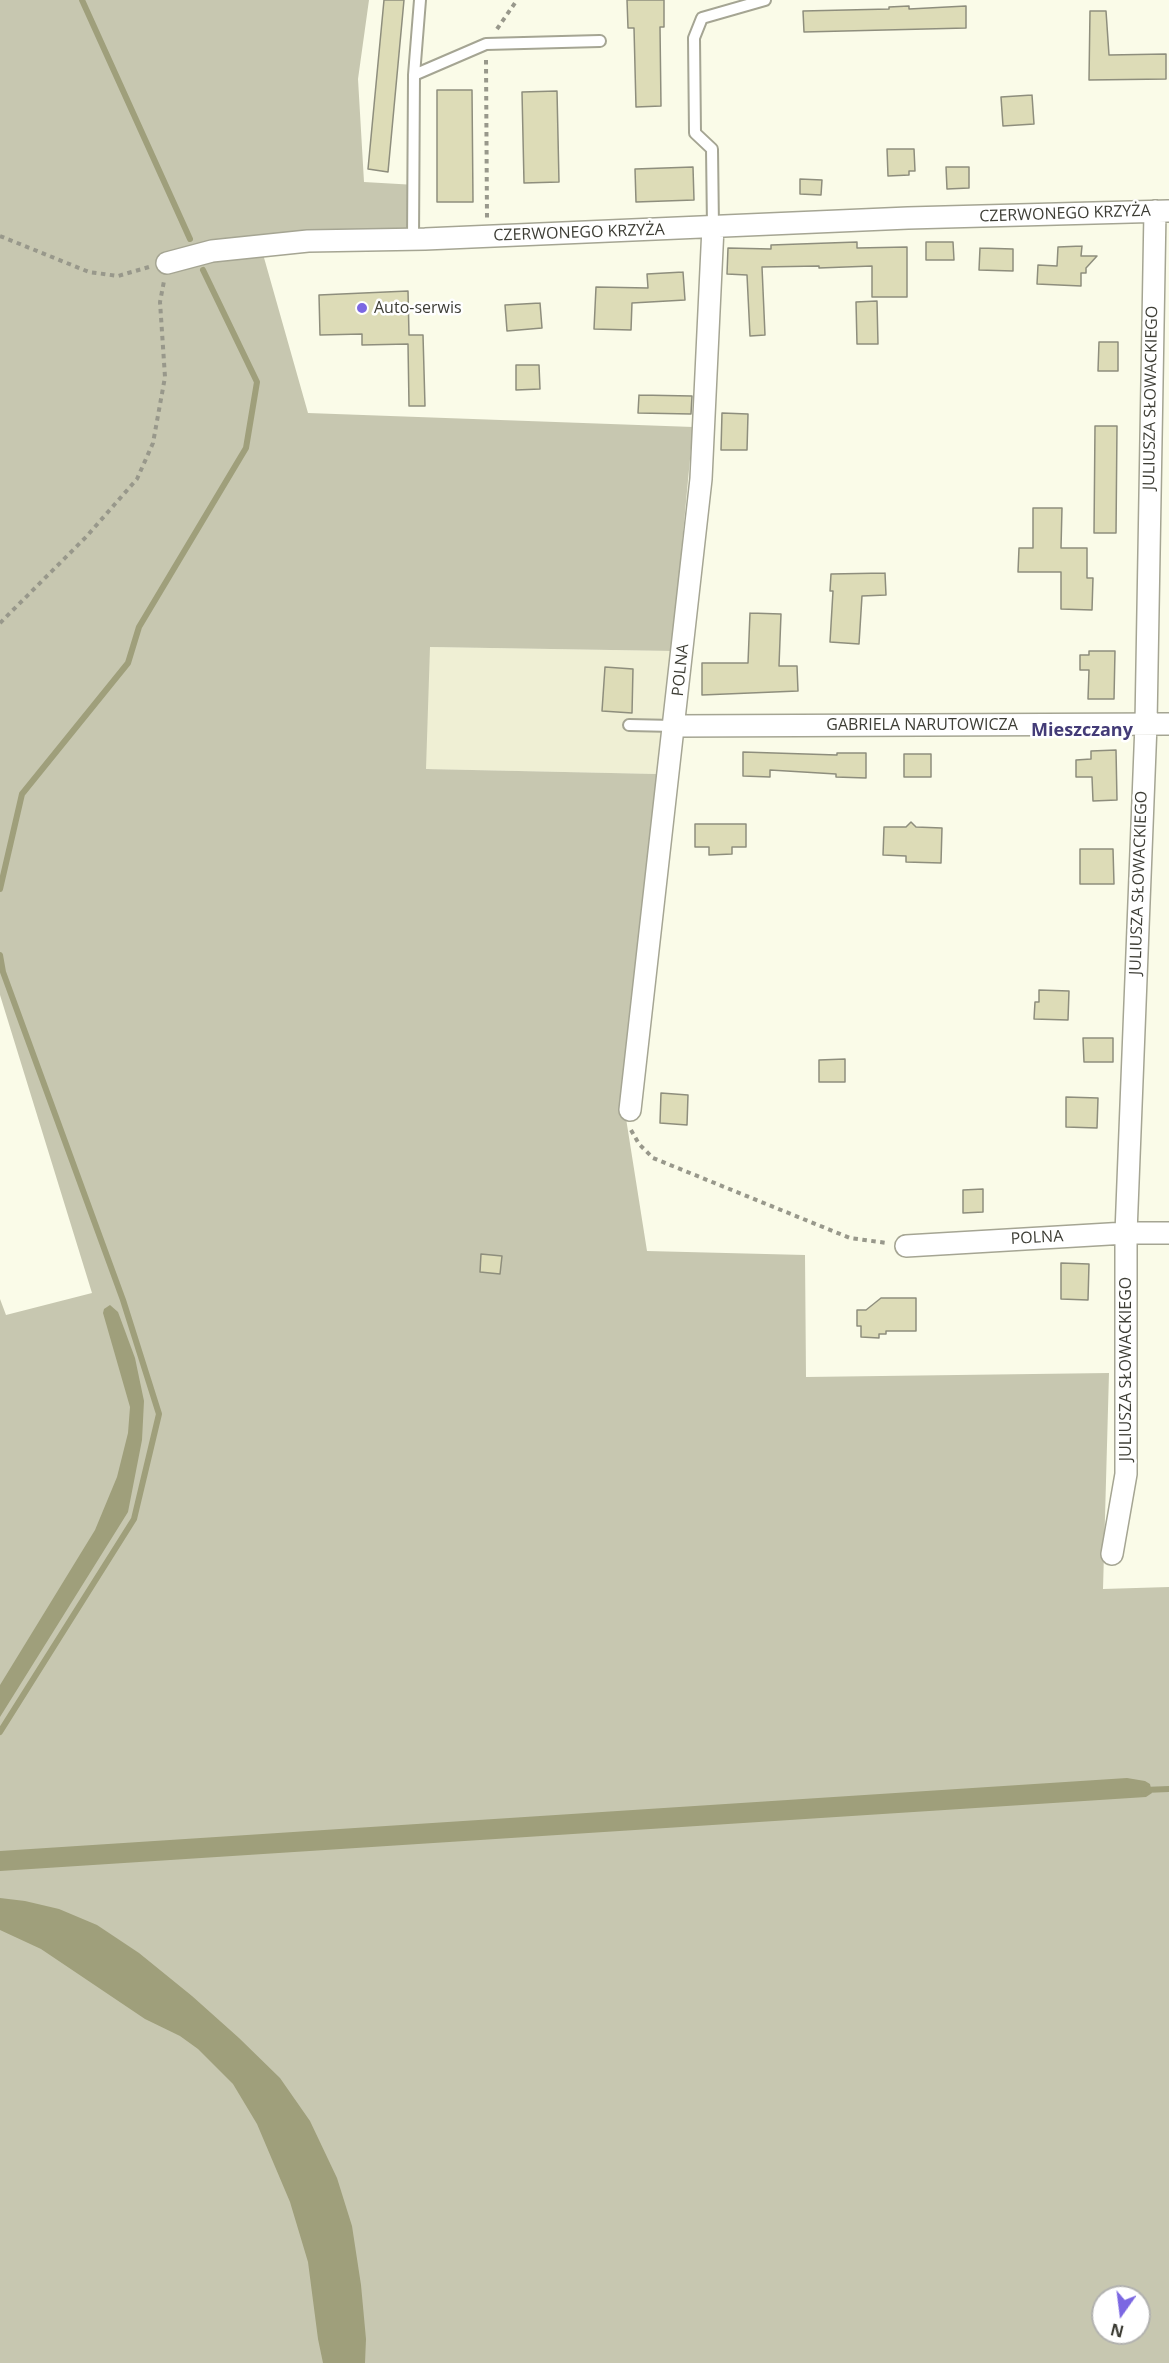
<!DOCTYPE html>
<html>
<head>
<meta charset="utf-8">
<style>
  body { margin:0 }
  #map { position:relative; width:1169px; height:2363px; overflow:hidden; background:#fafbe8; font-family:"Open Sans",sans-serif }
  canvas { display:block }
  .north { position:absolute; left:1091px; top:2285px; width:60px; height:60px; box-sizing:border-box; background:#fff; border:2px solid #b2b2af; border-radius:50%; rotate:194deg; font-size:16px; font-weight:700; line-height:24px; text-align:center; color:#3e3e36 }
  .north::after { content:''; display:block; margin:auto; width:21px; height:27px; background:#7b67e2; clip-path:polygon(50% 0,100% 100%,50% 72%,0 100%) }
</style>
</head>
<body>
<div id="map">
<canvas width="1169" height="2363"></canvas>
<div class="north">N</div>
</div>
<script>
const context = document.querySelector('canvas').getContext('2d');
context.lineJoin = 'round';
function paint(path, color) { context.fillStyle = color; context.fill(path, 'evenodd'); }
const toPath = rows => new Path2D(rows.map(r => 'M' + r).join(''));
function strokePath(path, color, width, dash) { context.strokeStyle = color; context.lineWidth = width; context.lineCap = dash ? 'butt' : 'round'; context.setLineDash(dash || []); context.stroke(path); }
function drawText(font, color, halo, rows, align = 'center') {
  context.font = font + ' "Open Sans",sans-serif'; context.lineWidth = 5; context.setLineDash([]); context.textBaseline = 'middle'; context.strokeStyle = halo; context.fillStyle = color; for (const [text, x, y, turn = 0] of rows) {
    context.save(); context.translate(x, y); context.rotate((+turn || 0) * Math.PI / 180); context.textAlign = isNaN(turn) ? turn : align; if (halo) context.strokeText(text, 0, 0); context.fillText(text, 0, 0); context.restore();
  }
}
const built = toPath([
  [429,647,672,651,657,774,425,769]
]);
const green = toPath([
  [0,0,369,0,358,79,364,182,416,185,413,231,259,240,308,413,693,427,672,651,430,647,426,769,657,774,625,1112,647,1251,805,1255,806,1377,1109,1373,1103,1589,1169,1587,1169,2363,0,2363,0,1299,6,1315,92,1293,0,995],
  [1103,2297,1139,2297,1139,2333,1103,2333]
]);
const water = toPath([
  [110,1305,118,1312,135,1358,144,1401,142,1440,128,1512,0,1717,0,1685,95,1530,117,1477,128,1433,130,1407,103,1313,104,1309],
  [1127,1778,1145,1781,1150,1784,1152,1793,1146,1797,0,1871,0,1851],
  [0,1898,25,1901,59,1909,97,1925,139,1953,192,1996,239,2038,280,2078,310,2121,337,2178,352,2226,361,2285,366,2339,365,2363,323,2363,318,2339,308,2262,290,2202,257,2124,233,2084,198,2049,180,2036,145,2019,41,1949,0,1930]
]);
const stream = toPath([
  [82,0,190,239],
  [0,889,22,794,128,663,139,627,246,448,257,382,203,270],
  [0,955,3,972,123,1300,159,1414,134,1519,0,1732],
  [1144,1790,1169,1789]
]);
const building = toPath([
  [384,0,404,0,388,172,368,169,384,0],
  [627,0,664,0,664,27,660,27,661,106,636,107,634,28,628,28,627,0],
  [909,6,909,9,966,6,966,28,804,32,803,11,889,9,889,7,909,6],
  [1090,11,1106,11,1109,55,1166,54,1166,79,1089,80,1090,11],
  [437,90,472,90,473,202,437,202,437,90],
  [557,91,559,182,524,183,522,92,557,91],
  [1032,95,1034,124,1003,126,1001,97,1032,95],
  [887,149,914,149,915,171,909,171,909,175,888,176,887,149],
  [693,167,694,200,636,202,635,169,693,167],
  [946,167,969,167,969,188,947,189,946,167],
  [800,179,822,180,821,195,800,194,800,179],
  [857,242,857,248,907,247,907,297,872,297,872,266,819,268,819,266,762,267,765,335,750,336,747,275,727,274,728,248,771,249,771,245,857,242],
  [926,242,953,242,954,260,926,260,926,242],
  [1082,246,1081,256,1097,256,1086,268,1086,273,1081,273,1081,286,1037,284,1038,265,1057,266,1058,247,1082,246],
  [980,248,1013,249,1013,271,979,270,980,248],
  [683,272,685,300,632,303,631,330,594,329,596,287,648,288,647,274,683,272],
  [408,291,409,335,423,335,425,406,409,406,408,344,362,345,362,334,320,335,319,295,408,291],
  [877,301,878,344,857,344,856,302,877,301],
  [540,303,542,328,507,331,505,305,540,303],
  [1099,342,1118,342,1118,371,1098,371,1099,342],
  [516,365,539,365,540,389,516,390,516,365],
  [639,395,692,396,691,414,638,413,639,395],
  [722,413,748,414,747,450,721,450,722,413],
  [1095,426,1117,426,1116,533,1094,533,1095,426],
  [1033,508,1062,508,1061,548,1087,548,1087,578,1093,578,1092,610,1061,609,1061,572,1018,572,1019,548,1033,548,1033,508],
  [885,573,886,595,862,596,859,644,830,642,833,591,830,591,831,574,885,573],
  [750,613,781,614,779,666,797,666,798,691,702,695,702,663,748,663,750,613],
  [1089,651,1115,651,1114,699,1088,699,1089,670,1080,670,1080,655,1089,655,1089,651],
  [605,667,633,669,632,713,602,711,605,667],
  [1116,750,1117,800,1093,801,1092,777,1076,777,1076,760,1091,759,1091,751,1116,750],
  [743,752,837,755,837,753,866,753,866,778,836,777,836,774,770,770,770,777,743,776,743,752],
  [904,754,931,754,931,777,904,777,904,754],
  [911,822,916,827,942,828,941,863,906,862,906,856,883,855,884,827,906,827,911,822],
  [695,824,746,824,746,847,732,847,732,854,709,855,709,847,695,847,695,824],
  [1080,849,1113,849,1114,884,1080,884,1080,849],
  [1039,990,1069,991,1068,1020,1034,1019,1035,1002,1039,1002,1039,990],
  [1083,1038,1113,1038,1113,1062,1084,1062,1083,1038],
  [845,1059,845,1082,819,1082,819,1060,845,1059],
  [661,1093,688,1095,687,1125,660,1123,661,1093],
  [1066,1097,1098,1098,1097,1128,1066,1127,1066,1097],
  [983,1189,983,1212,963,1213,963,1190,983,1189],
  [481,1254,502,1256,500,1274,480,1272,481,1254],
  [1061,1263,1089,1264,1088,1300,1061,1299,1061,1263],
  [881,1298,916,1298,916,1331,886,1331,886,1334,879,1334,879,1338,861,1337,861,1326,857,1326,857,1310,866,1310,881,1298]
]);
const path = toPath([
  [497,29,517,0],
  [486,60,487,218],
  [0,236,89,272,118,276,149,267],
  [0,623,86,537,137,479,153,443,165,377,160,302,164,281],
  [631,1130,639,1144,653,1158,850,1238,887,1243]
]);
const lane = toPath([
  [414,75,486,44,600,41],
  [713,227,712,149,695,133,694,38,702,18,765,0],
  [413,239,414,75,420,0],
  [629,725,674,726]
]);
const street = toPath([
  [167,263,212,251,308,241,425,239,908,218,1168,211],
  [675,726,1169,724],
  [630,1110,701,479,713,227],
  [906,1246,1126,1233,1169,1233],
  [1112,1554,1126,1474,1126,1233,1146,724,1155,211]
]);
const markers = [
  [362,308,6,"#7b67e2"]
];
const streetNames = [
  ["CZERWONEGO KRZYŻA",1065,214,-2],
  ["CZERWONEGO KRZYŻA",579,233,-2],
  ["JULIUSZA SŁOWACKIEGO",1151,398,-89],
  ["POLNA",681,670,-84],
  ["GABRIELA NARUTOWICZA",922,725],
  ["JULIUSZA SŁOWACKIEGO",1139,883,-88],
  ["POLNA",1037,1238,-3],
  ["JULIUSZA SŁOWACKIEGO",1126,1369,-90]
];
const poiNames = [
  ["Auto-serwis",374,308]
];
const neighbourhoodNames = [
  ["Mieszczany",1082,731]
];
paint(built, '#efefd4');
paint(green, '#c7c7b0');
paint(water, '#9f9f7b');
strokePath(stream, '#9f9f7b', 6);
paint(building, '#dddcb7');
strokePath(building, '#8e8e7d', 1.5);
strokePath(lane, '#a5a593', 14);
strokePath(street, '#a5a593', 24);
strokePath(path, '#98988b', 4, [4.5, 4.5]);
strokePath(lane, '#fff', 10);
strokePath(street, '#fff', 21);
for (const [x, y, r, color] of markers) { const dot = new Path2D(); dot.arc(x, y, r, 0, 2 * Math.PI); context.fillStyle = color; context.fill(dot); strokePath(dot, '#fff', 2); }
drawText('16px', '#3e3e36', '#fff', streetNames);
drawText('16px', '#3e3e36', '#fff', poiNames, 'left');
drawText('bold 18px', '#433b77', '#fff', neighbourhoodNames);
</script>
</body>
</html>
